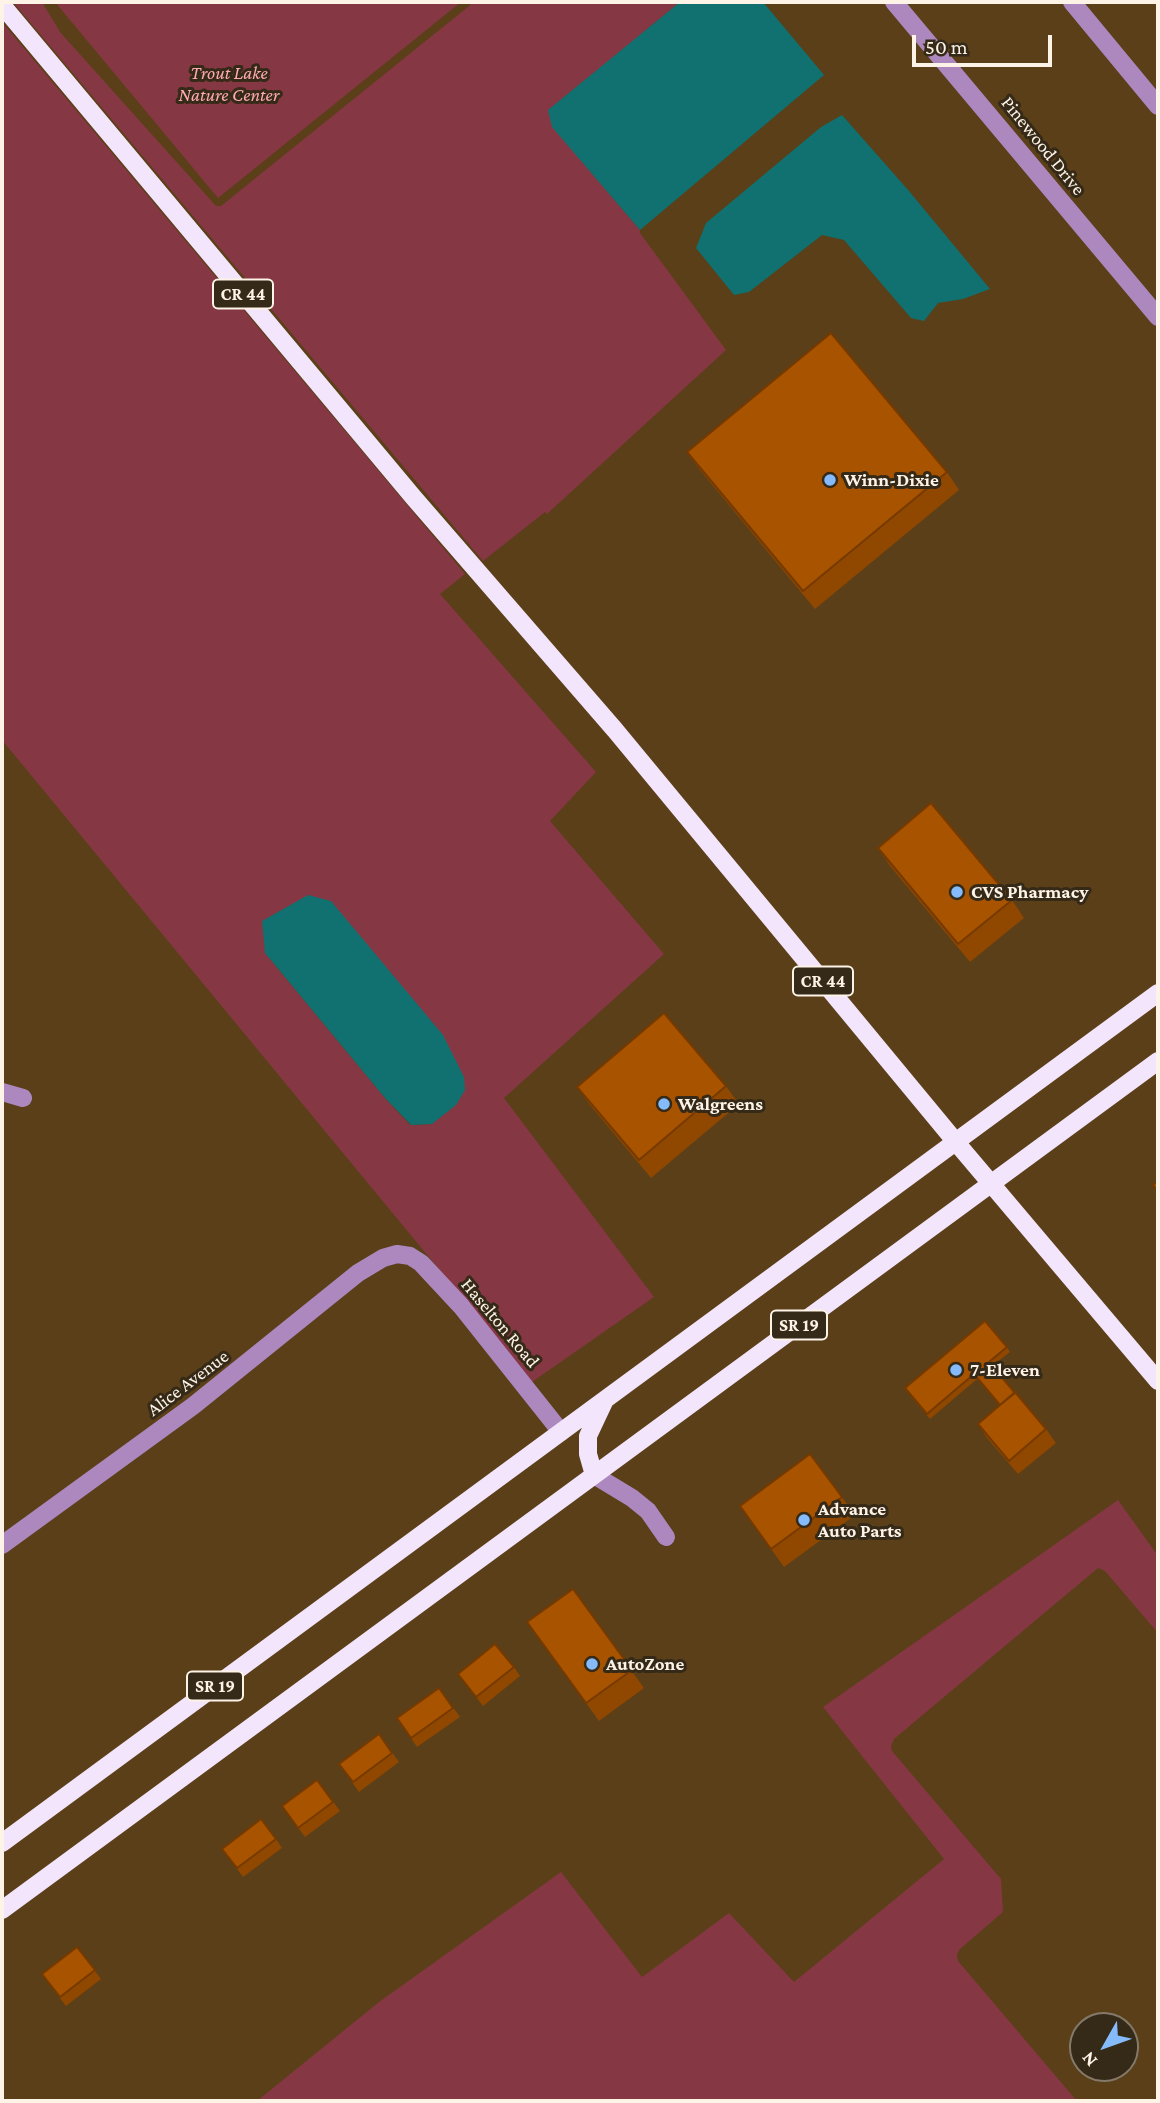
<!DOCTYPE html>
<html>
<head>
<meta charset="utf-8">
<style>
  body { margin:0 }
  #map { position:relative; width:1160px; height:2103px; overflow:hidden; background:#5a3f18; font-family:"Crimson Pro",serif }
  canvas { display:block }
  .frame { position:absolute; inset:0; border:4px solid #fdf3e6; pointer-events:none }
  .north { position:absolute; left:1069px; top:2012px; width:70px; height:70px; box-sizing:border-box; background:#352918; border:2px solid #857a6a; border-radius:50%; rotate:230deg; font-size:19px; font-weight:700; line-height:28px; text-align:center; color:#fdf3e6 }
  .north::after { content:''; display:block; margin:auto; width:24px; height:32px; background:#86bbfb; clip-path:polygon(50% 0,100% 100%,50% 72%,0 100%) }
  .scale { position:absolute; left:912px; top:35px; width:140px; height:32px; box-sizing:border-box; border:4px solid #fdf3e6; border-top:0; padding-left:9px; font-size:21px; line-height:24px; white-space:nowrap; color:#fdf3e6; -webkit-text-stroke:5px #352918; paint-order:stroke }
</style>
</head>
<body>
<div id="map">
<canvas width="1160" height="2103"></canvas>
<div class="frame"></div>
<div class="north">N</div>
<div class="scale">50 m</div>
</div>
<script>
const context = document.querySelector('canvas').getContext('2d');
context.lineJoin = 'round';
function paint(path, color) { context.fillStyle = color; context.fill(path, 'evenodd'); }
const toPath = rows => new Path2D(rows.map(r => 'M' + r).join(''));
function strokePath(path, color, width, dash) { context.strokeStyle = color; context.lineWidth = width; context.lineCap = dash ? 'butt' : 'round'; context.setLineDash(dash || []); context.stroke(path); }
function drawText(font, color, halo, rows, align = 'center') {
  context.font = font + ' "Crimson Pro",serif'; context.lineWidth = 6; context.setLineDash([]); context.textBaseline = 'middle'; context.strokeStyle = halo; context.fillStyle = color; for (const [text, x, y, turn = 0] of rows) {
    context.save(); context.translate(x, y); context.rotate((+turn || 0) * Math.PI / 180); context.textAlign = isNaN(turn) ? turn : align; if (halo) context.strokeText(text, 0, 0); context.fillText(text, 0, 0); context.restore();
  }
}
const green = toPath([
  [13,2,42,2,60,32,216,206,221,206,242,189,474,2,680,2,549,110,553,127,640,230,640,233,726,350,547,514,545,512,483,561],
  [55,2,461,2,218,198],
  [2,22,465,574,440,594,596,772,550,821,664,954,504,1098,654,1297,532,1382,2,740],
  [265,953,432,1124,410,1125,385,1098],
  [1118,1500,1158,1556,1158,1633,1105,1571,1098,1568,894,1739,891,1746,892,1751,1001,1879,1003,1912,960,1949,957,1954,958,1961,1077,2101,257,2101,379,2002,561,1872,642,1977,729,1913,794,1982,944,1859,823,1707]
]);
const water = toPath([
  [680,2,763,2,824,75,640,230,552,127,548,110],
  [842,115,909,191,990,289,963,299,938,303,924,321,911,318,844,240,822,235,749,292,734,295,696,248,706,223,821,127],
  [308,895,331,901,443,1035,464,1077,465,1090,456,1105,432,1124,411,1125,385,1098,265,953,262,921]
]);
const minor = toPath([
  [894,2,1158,317],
  [1072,2,1158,106],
  [2,1092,23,1098],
  [594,1475,632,1498,648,1511,666,1537],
  [2,1545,193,1406,358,1273,383,1258,397,1254,410,1256,421,1263,461,1306,561,1432]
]);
const major = toPath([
  [2,5,414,498,615,730,955,1141,1158,1381],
  [594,1475,588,1454,588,1436,604,1402],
  [2,1843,1158,993],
  [2,1910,1158,1061]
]);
const wall = toPath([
  [687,452,947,472,959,490,815,609,700,470],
  [878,848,1012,900,1024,918,970,962,890,866],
  [726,1086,739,1104,651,1178,590,1105,577,1087],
  [1007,1347,1010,1352,992,1366,1046,1429,1056,1443,1018,1474,987,1438,978,1424,1000,1406,977,1379,930,1419,908,1393],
  [810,1454,855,1515,784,1567,740,1506],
  [573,1589,644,1688,599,1721,527,1622],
  [514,1667,520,1676,483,1706,458,1674],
  [439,1688,460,1717,417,1747,397,1718],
  [379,1734,399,1762,359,1792,339,1764],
  [317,1780,340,1811,305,1837,282,1806],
  [276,1839,282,1848,243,1877,222,1849],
  [77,1947,101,1979,66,2006,49,1984]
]);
const building = toPath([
  [831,333,947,472,803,591,687,452,831,333],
  [931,803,1012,900,958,944,878,848,931,803],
  [664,1013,726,1086,639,1160,577,1087,664,1013],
  [1158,1181,1158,1191,1153,1185,1158,1181],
  [985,1321,1007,1347,989,1362,1015,1393,1000,1405,974,1374,927,1414,905,1388,985,1321],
  [1015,1392,1046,1429,1009,1461,978,1424,1015,1392],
  [810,1454,842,1497,771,1549,740,1506,810,1454],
  [573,1589,632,1670,586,1703,527,1622,573,1589],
  [495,1644,514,1667,476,1697,458,1674,495,1644],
  [439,1688,453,1708,411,1738,397,1718,439,1688],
  [379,1734,392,1753,353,1782,339,1764,379,1734],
  [317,1780,333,1802,298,1828,282,1806,317,1780],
  [261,1819,276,1839,237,1868,222,1849,261,1819],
  [77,1947,95,1970,60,1997,42,1974,77,1947]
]);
const markers = [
  [830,480,7,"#86bbfb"],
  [957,892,7,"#86bbfb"],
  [664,1104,7,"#86bbfb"],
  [956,1370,7,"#86bbfb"],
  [804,1520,7,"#86bbfb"],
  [592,1664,7,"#86bbfb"]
];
const shields = [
  [243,294,60],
  [823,981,60],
  [799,1325,56],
  [215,1686,56]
];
const shieldNames = [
  ["CR 44",243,294],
  ["CR 44",823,981],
  ["SR 19",799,1325],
  ["SR 19",215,1686]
];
const parkNames = [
  ["Trout Lake",229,73],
  ["Nature Center",229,95]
];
const streetNames = [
  ["Pinewood Drive",1043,146,51],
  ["Haselton Road",500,1323,50],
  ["Alice Avenue",188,1383,-37]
];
const poiNames = [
  ["Winn-Dixie",844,480],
  ["CVS Pharmacy",971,892],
  ["Walgreens",678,1104],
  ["7-Eleven",970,1370],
  ["Advance",818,1509],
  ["Auto Parts",818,1531],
  ["AutoZone",606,1664]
];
paint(green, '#853843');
paint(water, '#107170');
strokePath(minor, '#ac88bf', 18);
strokePath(major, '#f3e5fb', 18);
paint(wall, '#904700');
paint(building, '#a85300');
strokePath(building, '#763a00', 2);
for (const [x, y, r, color] of markers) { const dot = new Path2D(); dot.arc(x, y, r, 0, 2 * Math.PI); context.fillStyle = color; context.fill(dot); strokePath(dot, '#352918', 2.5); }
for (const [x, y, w] of shields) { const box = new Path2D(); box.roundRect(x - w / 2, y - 14.5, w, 29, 5); context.fillStyle = '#352918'; context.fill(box); strokePath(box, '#fdf3e6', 2); }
drawText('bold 18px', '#fdf3e6', null, shieldNames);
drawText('italic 19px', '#feaab2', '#352918', parkNames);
drawText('19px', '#fdf3e6', '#352918', streetNames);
drawText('bold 19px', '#fdf3e6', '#352918', poiNames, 'left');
</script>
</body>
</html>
